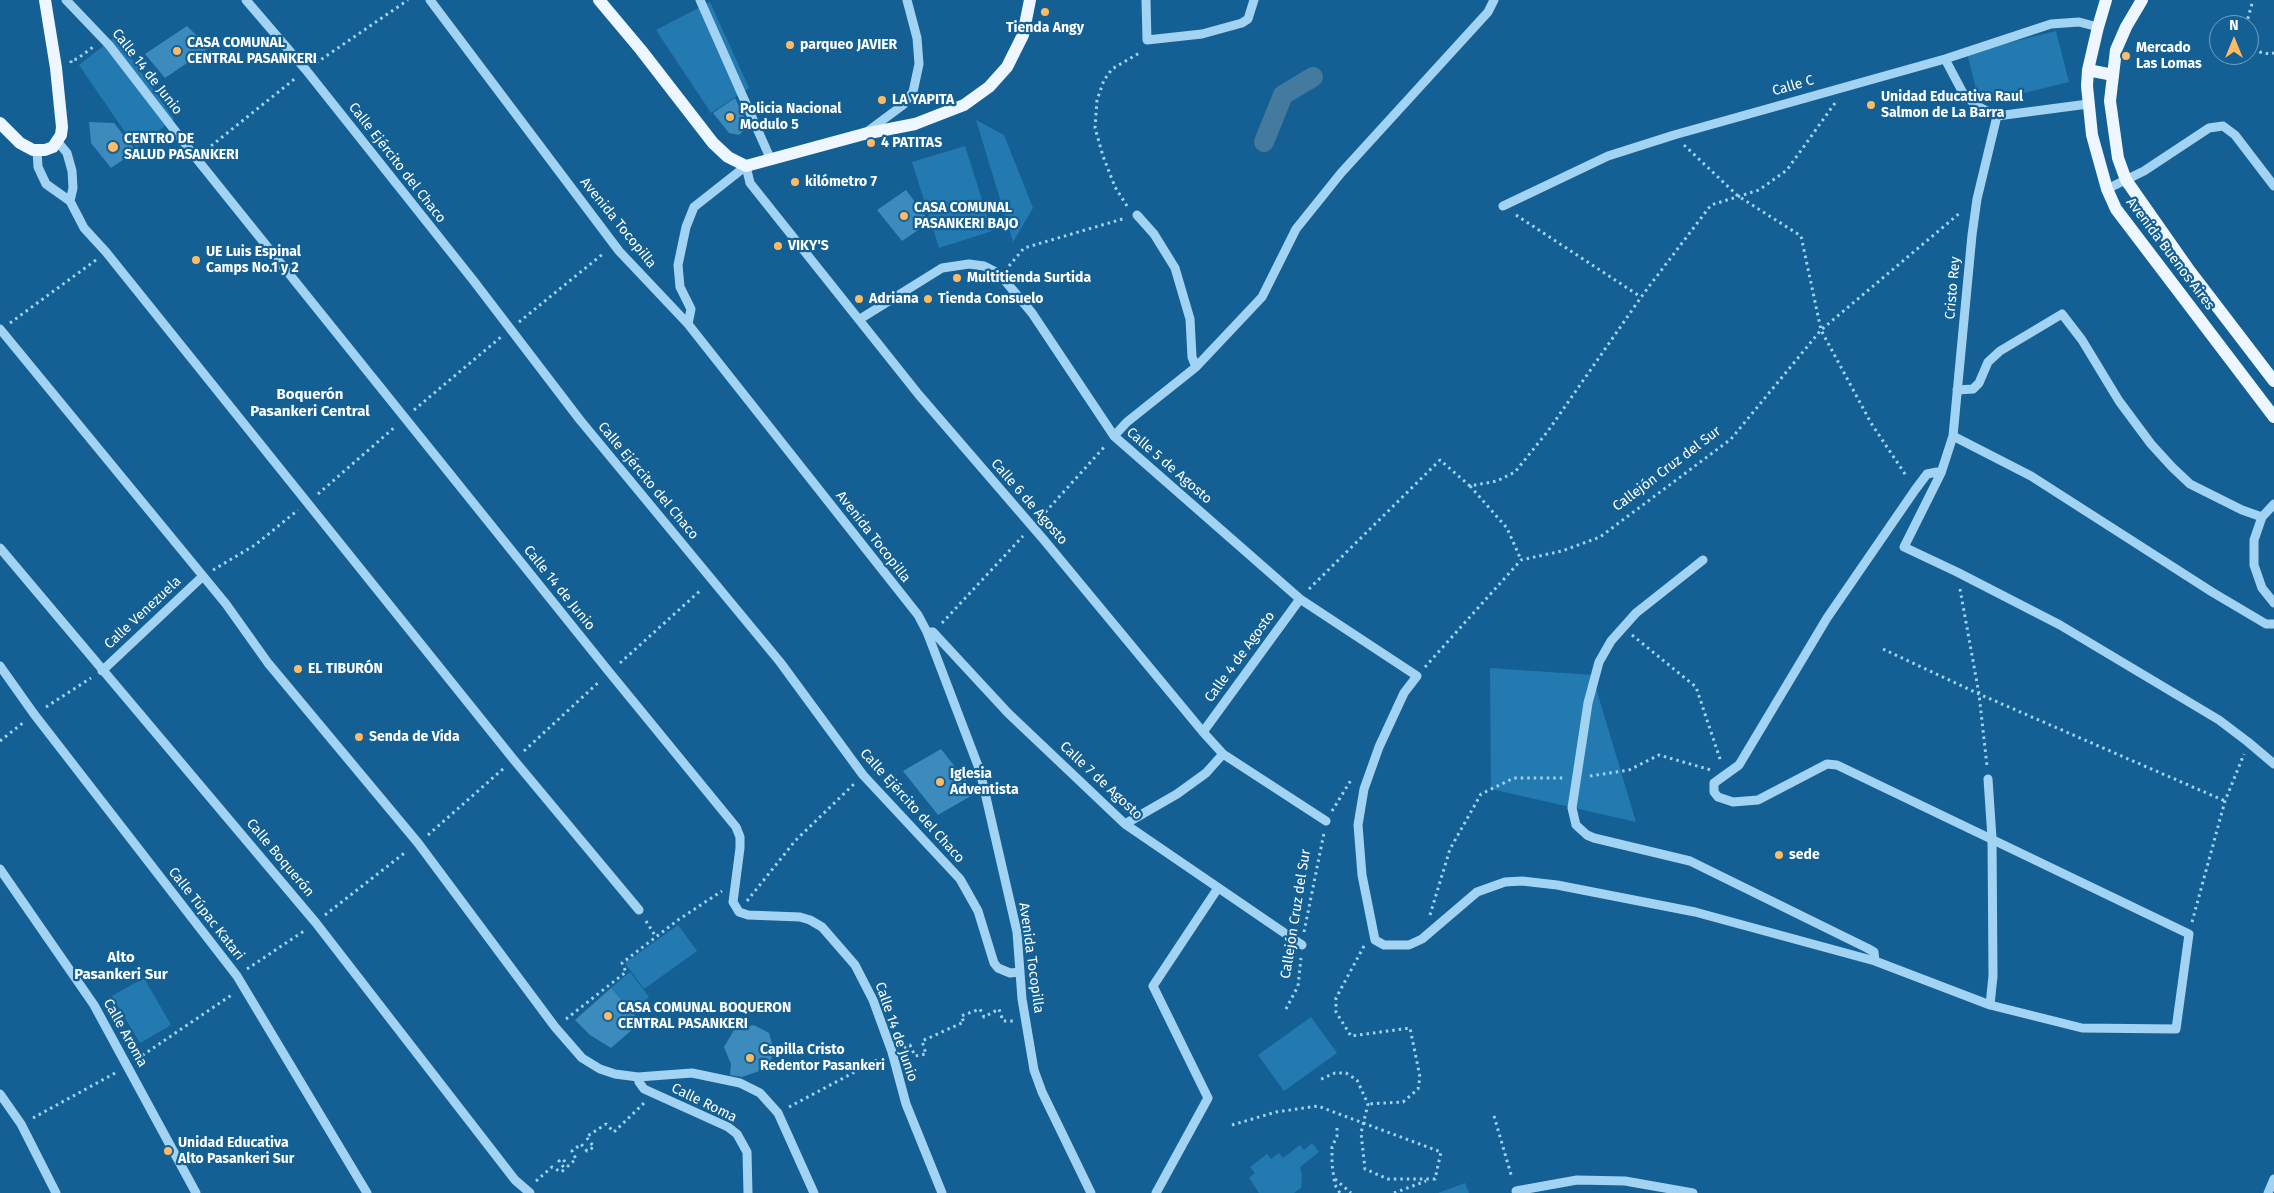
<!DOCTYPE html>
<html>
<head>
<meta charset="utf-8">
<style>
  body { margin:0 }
  #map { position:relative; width:2274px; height:1193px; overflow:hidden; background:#146094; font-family:"Fira Sans",sans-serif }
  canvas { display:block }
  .north { position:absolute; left:2209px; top:15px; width:50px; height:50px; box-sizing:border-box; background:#146094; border:1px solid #72a0bf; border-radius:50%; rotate:0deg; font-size:14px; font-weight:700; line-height:20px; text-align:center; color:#fff }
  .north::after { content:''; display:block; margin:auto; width:18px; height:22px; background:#ffba64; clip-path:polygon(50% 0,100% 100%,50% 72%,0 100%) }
</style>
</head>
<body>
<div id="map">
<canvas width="2274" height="1193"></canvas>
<div class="north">N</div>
</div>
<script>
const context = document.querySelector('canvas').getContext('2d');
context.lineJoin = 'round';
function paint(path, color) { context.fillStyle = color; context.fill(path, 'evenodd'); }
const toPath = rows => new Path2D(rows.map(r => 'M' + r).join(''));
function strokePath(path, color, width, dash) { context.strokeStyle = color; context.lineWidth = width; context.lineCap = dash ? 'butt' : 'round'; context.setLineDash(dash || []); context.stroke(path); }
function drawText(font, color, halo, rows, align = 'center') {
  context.font = font + ' "Fira Sans",sans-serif'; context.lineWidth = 4.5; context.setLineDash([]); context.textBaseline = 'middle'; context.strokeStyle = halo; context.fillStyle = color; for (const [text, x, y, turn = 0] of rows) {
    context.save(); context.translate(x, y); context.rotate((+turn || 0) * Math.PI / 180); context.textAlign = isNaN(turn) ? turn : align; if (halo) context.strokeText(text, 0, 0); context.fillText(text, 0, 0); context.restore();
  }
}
const green = toPath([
  [710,2,749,88,711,113,656,30],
  [2056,31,2069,82,1980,104,1967,53],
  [116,36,174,119,136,148,79,65],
  [976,120,1004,135,1033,208,1013,242],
  [965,146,992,231,939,248,912,162],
  [1490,668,1592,675,1636,822,1491,789],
  [678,925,697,951,644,989,625,963],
  [630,972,649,997,632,1012,611,988],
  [144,978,171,1025,140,1043,112,996],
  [1311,1017,1337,1053,1284,1091,1258,1055],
  [1312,1143,1319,1152,1300,1167,1302,1175,1301,1188,1294,1193,1259,1193,1249,1178,1255,1173,1250,1167,1267,1154,1271,1159,1279,1153,1283,1158,1300,1145,1304,1150],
  [1465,1183,1469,1193,1438,1193]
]);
const canal = toPath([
  [1264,142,1283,95,1313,77]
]);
const building = toPath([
  [187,26,209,48,165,78,145,54],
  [735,98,746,121,746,128,739,135,729,133,713,113],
  [89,122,114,123,136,151,111,168,91,143],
  [906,190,930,222,902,241,877,210],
  [941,749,976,793,938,815,903,771],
  [611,988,641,1022,611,1048,590,1035,575,1020],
  [754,1025,769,1033,774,1051,768,1068,742,1077,730,1075,731,1064,724,1047,734,1030]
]);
const path = toPath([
  [2246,25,2253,0],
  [2249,44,2260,52,2269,54,2274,53],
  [71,63,71,60,77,59,93,47],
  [316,63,408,0],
  [1684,145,1738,196,1801,236,1821,330,1871,423,1907,477],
  [206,150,297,77],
  [1127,206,1115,187,1103,156,1095,128,1097,100,1104,80,1112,69,1141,52],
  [1516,215,1641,297],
  [1009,266,1024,248,1126,218],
  [519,322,604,253],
  [10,323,96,260],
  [414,410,501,337],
  [1470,486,1507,528,1521,560],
  [318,494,396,426],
  [1041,517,1106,445],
  [213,570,255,545,298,510],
  [1309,589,1440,460,1470,486,1497,481,1515,472,1548,431,1644,293,1711,205,1759,190,1787,170,1835,103],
  [1960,589,1979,694,1987,766],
  [942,623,1023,536],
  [1632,635,1696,687,1721,762],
  [1883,649,1979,694,2225,801],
  [620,663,702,589],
  [1425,667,1521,560,1562,551,1600,537,1731,439,1821,330,1961,212],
  [46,707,91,678],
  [0,741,24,722],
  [524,751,600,681],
  [1590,776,1629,770,1659,755,1711,770],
  [1332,811,1351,780],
  [428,835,504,768],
  [747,901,795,841,854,784],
  [325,915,407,851],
  [1430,915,1450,849,1481,794,1514,778,1564,778],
  [646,921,656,937],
  [2192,922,2225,801,2244,754],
  [1304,932,1324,833],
  [1364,946,1336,998,1336,1012,1351,1036,1410,1028,1420,1077,1418,1089,1403,1102,1368,1104],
  [247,969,304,931],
  [1286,1009,1298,986,1301,958],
  [566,1019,626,972,622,963,678,920,722,891],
  [904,1048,910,1045,915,1056,926,1054,922,1041,964,1022,961,1016,980,1009,984,1017,999,1009,1003,1021,1014,1021],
  [137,1059,233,994],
  [789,1107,881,1058],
  [1494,1116,1512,1178],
  [33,1118,117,1072],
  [1232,1125,1276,1112,1318,1106,1331,1111,1441,1152,1435,1179,1388,1179,1365,1169,1361,1133,1368,1104,1357,1080,1346,1073,1335,1073,1319,1080],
  [1337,1128,1337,1136,1332,1147,1332,1165,1335,1185,1340,1193],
  [1335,1179,1351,1193],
  [536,1181,552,1167,561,1172,565,1169,559,1161,563,1159,568,1166,576,1159,572,1151,581,1144,587,1151,594,1147,586,1137,606,1124,614,1132,644,1103],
  [1394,1193,1426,1181]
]);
const minor = toPath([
  [66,0,109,45,196,158,610,673,736,827,740,837,740,848,733,902,739,912,748,915,800,917,810,920,822,927,855,965,873,1000,892,1052,906,1104,942,1193],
  [246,0,306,70,473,280,580,420,780,662,863,775,960,879,978,911,994,963,998,968,1010,973,1020,972],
  [430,0,619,251,688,324,918,615,927,632,980,771,1017,932,1022,999,1034,1070,1042,1092,1091,1193],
  [700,0,771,160],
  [1146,0,1147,40,1202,34,1242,23,1248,19,1254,0],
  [1945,59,1963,93,1977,106,1997,116],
  [1997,116,1977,199,1972,235,1953,436,1941,473,1904,547,1957,572,2060,625,2219,720,2248,742,2274,764],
  [1997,116,2088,104],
  [868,131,903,105,913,92,919,64,917,38,907,0],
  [58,142,67,153,72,171,73,188,70,201],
  [37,150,38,167,46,184,70,201,84,228,106,252,514,760,639,910],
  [2107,189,2144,171,2209,128,2223,126,2235,135,2274,186],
  [1503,206,1608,156,1674,135,1945,59,2051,24,2079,22,2098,27],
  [1137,215,1154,234,1175,268,1190,319,1192,357,1196,367],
  [860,319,942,268,969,264,984,266,994,271,1001,276,1032,313,1114,436,1300,599,1417,676,1404,693,1379,747,1364,789,1358,825,1362,875,1375,940,1384,945,1409,945,1422,939,1477,892,1505,882,1522,881,1557,885,1695,912,1875,961,1990,1005,2082,1028,2176,1029,2189,934,1837,765,1827,764,1758,800,1733,802,1718,797,1714,792,1714,783,1739,765,1827,618,1915,490,1927,474,1937,472,1941,473],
  [688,324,691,309,680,287,678,265,686,227,694,207,746,166,750,183,919,395,1044,540,1203,732,1223,754,1326,821],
  [0,329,226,604,268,663,418,843,555,1027,582,1058,600,1069,615,1074,638,1077,692,1073,740,1083,760,1093,778,1113,814,1193],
  [1957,390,1973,389,1979,383,1988,362,2000,351,2062,314,2082,340,2119,401,2151,444,2172,467,2190,484,2242,510,2262,517],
  [1114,436,1127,422,1196,367,1262,297,1296,229,1341,173,1488,12,1494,0],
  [1953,436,2031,476,2212,592,2266,624,2274,624],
  [2274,504,2262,517,2254,540,2254,565,2262,588,2274,603],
  [0,548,316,923,515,1180,530,1193],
  [1703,560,1636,613,1611,641,1599,662,1588,703,1572,808,1576,825,1587,835,1594,838,1690,861,1867,948,1874,952,1875,961],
  [927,632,933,632,1008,713,1125,824,1302,945],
  [0,666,34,714,237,976,367,1193],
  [102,671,203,576],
  [1203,732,1300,599],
  [1988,779,1992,838,1993,976,1990,1005],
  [1125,824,1177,794,1206,773,1223,754],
  [0,869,94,1005,196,1193],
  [638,1077,639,1082,644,1089,728,1127,737,1134,747,1152,748,1193],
  [0,1094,21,1124,56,1193],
  [1516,1191,1577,1180,1625,1181,1693,1193],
  [1156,1193,1208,1098,1153,986,1218,888],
  [2268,1193,2274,1179]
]);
const major = toPath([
  [599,0,641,50,713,143,728,157,746,166,864,134,915,124,964,105,989,87,1007,67,1023,35,1030,0],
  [2106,0,2098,27,2088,70,2087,86,2092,135,2107,189,2116,209,2274,417],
  [2142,0,2126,27,2116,50,2110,101,2118,158,2126,180,2189,270,2274,381],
  [2088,70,2113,75],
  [0,123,20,143,33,150,45,150,53,147,61,135,62,127,56,68,45,0]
]);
const markers = [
  [1045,12,5,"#ffba64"],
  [790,45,5,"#ffba64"],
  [177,51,5,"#ffba64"],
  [2126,56,5,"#ffba64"],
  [882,100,5,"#ffba64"],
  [1871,105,5,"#ffba64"],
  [730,117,5,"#ffba64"],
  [871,143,5,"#ffba64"],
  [113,147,6,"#ffba64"],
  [795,182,5,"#ffba64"],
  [904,216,5,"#ffba64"],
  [778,246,5,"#ffba64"],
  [196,260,5,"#ffba64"],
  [957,278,5,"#ffba64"],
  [859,299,5,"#ffba64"],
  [928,299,5,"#ffba64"],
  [298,669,5,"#ffba64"],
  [359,737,5,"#ffba64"],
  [940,782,5,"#ffba64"],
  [1779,855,5,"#ffba64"],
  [608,1016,5,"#ffba64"],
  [750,1058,5,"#ffba64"],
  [168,1151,5,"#ffba64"]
];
const poiNames = [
  ["Tienda Angy",1045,28,"center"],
  ["CASA COMUNAL",187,43],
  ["CENTRAL PASANKERI",187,59],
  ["parqueo JAVIER",800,45],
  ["Mercado",2136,48],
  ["Las Lomas",2136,64],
  ["Unidad Educativa Raul",1881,97],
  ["Salmon de La Barra",1881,113],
  ["LA YAPITA",892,100],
  ["Policia Nacional",740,109],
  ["Modulo 5",740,125],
  ["CENTRO DE",124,139],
  ["SALUD PASANKERI",124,155],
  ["4 PATITAS",881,143],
  ["kilómetro 7",805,182],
  ["CASA COMUNAL",914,208],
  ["PASANKERI BAJO",914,224],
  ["VIKY'S",788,246],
  ["UE Luis Espinal",206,252],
  ["Camps No.1 y 2",206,268],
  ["Multitienda Surtida",967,278],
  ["Adriana",869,299],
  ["Tienda Consuelo",938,299],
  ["EL TIBURÓN",308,669],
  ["Senda de Vida",369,737],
  ["Iglesia",950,774],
  ["Adventista",950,790],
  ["sede",1789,855],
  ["CASA COMUNAL BOQUERON",618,1008],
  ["CENTRAL PASANKERI",618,1024],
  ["Capilla Cristo",760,1050],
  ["Redentor Pasankeri",760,1066],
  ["Unidad Educativa",178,1143],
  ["Alto Pasankeri Sur",178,1159]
];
const streetNames = [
  ["Calle 14 de Junio",147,72,52],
  ["Calle C",1793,86,-16],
  ["Calle Ejército del Chaco",397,163,52],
  ["Avenida Tocopilla",618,223,51],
  ["Avenida Buenos Aires",2170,254,53],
  ["Cristo Rey",1953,288,-85],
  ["Calle 5 de Agosto",1169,466,41],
  ["Callejón Cruz del Sur",1667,469,-37],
  ["Calle Ejército del Chaco",648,481,50],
  ["Calle 6 de Agosto",1029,502,49],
  ["Avenida Tocopilla",873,537,52],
  ["Calle 14 de Junio",559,588,51],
  ["Calle Venezuela",143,613,-43],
  ["Calle 4 de Agosto",1240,657,-54],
  ["Calle 7 de Agosto",1101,781,43],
  ["Calle Ejército del Chaco",912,806,48],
  ["Calle Boquerón",280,858,50],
  ["Calle Túpac Katari",206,914,52],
  ["Callejón Cruz del Sur",1296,914,-81],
  ["Avenida Tocopilla",1031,958,82],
  ["Calle 14 de Junio",896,1032,71],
  ["Calle Aroma",125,1033,61],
  ["Calle Roma",704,1103,26]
];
const neighbourhoodNames = [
  ["Boquerón",310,395],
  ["Pasankeri Central",310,412],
  ["Alto",121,958],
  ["Pasankeri Sur",121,975]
];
paint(green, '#237ab1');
strokePath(canal, '#447a9e', 20);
paint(building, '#3d8abc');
strokePath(path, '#a3d3f2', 3, [2.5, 4]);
strokePath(minor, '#a3d3f2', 9);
strokePath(major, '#eef7ff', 12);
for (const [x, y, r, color] of markers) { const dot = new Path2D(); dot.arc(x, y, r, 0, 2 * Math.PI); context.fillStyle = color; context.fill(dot); strokePath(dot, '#146094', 2); }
drawText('bold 14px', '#fff', '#146094', poiNames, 'left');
drawText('14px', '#fff', '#146094', streetNames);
drawText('bold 15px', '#fff', '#146094', neighbourhoodNames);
</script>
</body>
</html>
